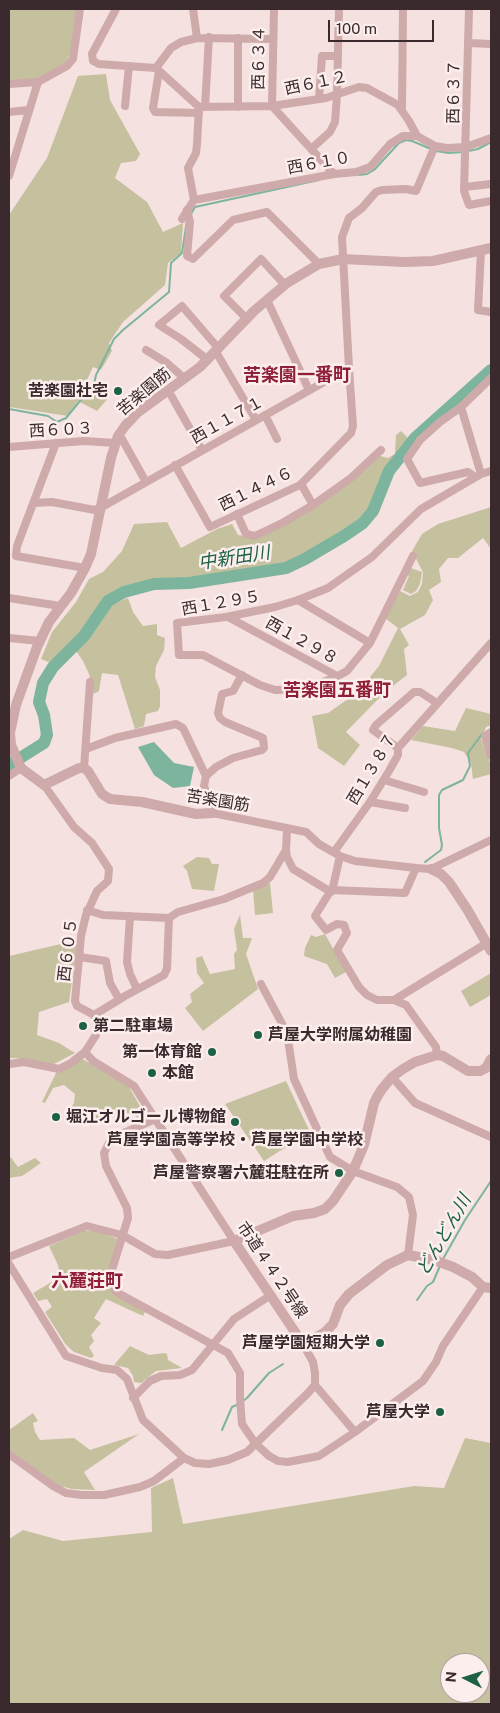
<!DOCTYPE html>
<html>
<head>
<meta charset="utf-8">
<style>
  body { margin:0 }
  #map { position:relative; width:500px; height:1713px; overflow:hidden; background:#f5e1e0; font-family:"Public Sans",sans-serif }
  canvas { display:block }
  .frame { position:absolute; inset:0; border:10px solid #3b2a2d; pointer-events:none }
  .north { position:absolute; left:440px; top:1653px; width:50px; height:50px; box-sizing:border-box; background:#fbeeed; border:1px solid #aea0a0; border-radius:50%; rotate:275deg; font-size:14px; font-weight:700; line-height:20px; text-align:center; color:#3b2a2d }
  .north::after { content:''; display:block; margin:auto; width:18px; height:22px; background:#1c6045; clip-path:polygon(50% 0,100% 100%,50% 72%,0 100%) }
  .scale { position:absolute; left:328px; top:20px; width:106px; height:22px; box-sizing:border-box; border:2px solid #3b2a2d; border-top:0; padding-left:6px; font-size:15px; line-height:18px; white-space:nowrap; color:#3b2a2d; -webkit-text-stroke:4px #fbeeed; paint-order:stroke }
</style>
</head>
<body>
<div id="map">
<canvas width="500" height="1713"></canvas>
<div class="frame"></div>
<div class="north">N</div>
<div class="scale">100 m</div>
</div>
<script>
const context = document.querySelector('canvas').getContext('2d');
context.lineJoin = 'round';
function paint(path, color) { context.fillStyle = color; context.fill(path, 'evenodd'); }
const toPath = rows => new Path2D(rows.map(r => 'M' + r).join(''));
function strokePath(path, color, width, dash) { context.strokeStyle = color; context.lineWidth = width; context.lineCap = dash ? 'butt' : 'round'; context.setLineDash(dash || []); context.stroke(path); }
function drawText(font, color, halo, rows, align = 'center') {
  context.font = font + ' "Public Sans","Noto Sans JP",sans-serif'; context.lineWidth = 5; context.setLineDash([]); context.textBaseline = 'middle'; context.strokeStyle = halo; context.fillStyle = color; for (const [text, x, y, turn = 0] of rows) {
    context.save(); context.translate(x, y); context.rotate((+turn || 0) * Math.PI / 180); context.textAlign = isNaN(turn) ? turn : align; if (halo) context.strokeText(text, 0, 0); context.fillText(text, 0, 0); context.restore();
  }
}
const green = toPath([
  [9,9,77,9,71,53,66,62,38,80,9,82],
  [106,74,110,100,140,154,136,161,121,163,115,178,147,202,163,232,183,223,181,253,168,263,165,285,123,322,109,343,112,351,101,370,93,367,87,380,109,397,97,411,78,401,68,416,9,407,9,215,47,158,78,76],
  [401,431,410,440,388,465,378,482,373,505,369,512,308,553,280,564,235,573,197,587,177,589,149,580,114,595,116,603,128,598,133,612,143,626,157,624,157,635,165,638,164,650,156,666,155,677,160,690,160,706,158,711,146,714,144,726,135,729,118,675,102,673,99,691,93,694,89,674,83,661,74,648,51,663,41,659,52,632,76,602,89,579,103,572,122,551,134,524,167,522,181,548,217,529,232,524,238,535,256,537,285,523,377,455,388,458,395,454,396,435],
  [491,507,491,549,483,538,458,558,448,558,439,569,441,582,429,590,433,600,425,615,400,629,409,645,404,649,407,675,384,693,346,732,360,745,344,766,318,748,312,716,328,713,358,692,379,666,398,628,385,618,400,591,410,596,418,592,422,584,423,572,412,551,422,534,438,524],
  [408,567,422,572,420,584,416,591,411,594,403,590,409,576,406,574],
  [466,708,491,714,491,725,486,727,481,739,491,765,491,774,473,779,471,763,464,752,452,748,411,740,423,726,455,731],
  [197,857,209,858,212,864,219,864,214,891,192,889,187,871,183,866],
  [270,883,273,913,255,915,253,890],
  [240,915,243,938,252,938,246,954,258,989,203,1031,185,1008,192,1002,190,994,204,983,197,973,196,958,202,956,210,974,235,969,234,954,237,950,234,929],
  [325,934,346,972,335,978,327,964,304,956,305,948,311,935,316,937],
  [78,940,69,1002,39,1012,37,1035,59,1043,75,1053,54,1064,15,1058,9,1058,9,956],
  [491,973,491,995,470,1007,461,991],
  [81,1058,129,1087,144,1113,144,1119,140,1121,133,1113,122,1118,111,1109,98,1122,85,1120,80,1124,68,1113,74,1103,75,1094,64,1085,53,1088,45,1103,42,1102,56,1073],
  [286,1081,310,1132,264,1161,225,1104],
  [9,1155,18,1167,35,1158,41,1163,22,1176,9,1178],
  [84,1231,96,1231,118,1239,109,1289,145,1312,143,1316,106,1299,94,1318,101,1323,91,1335,94,1341,89,1347,94,1356,91,1358,74,1352,66,1345,45,1312,52,1307,47,1299,38,1301,33,1293,60,1277,58,1265,49,1246],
  [130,1346,149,1355,165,1353,167,1354,168,1360,182,1368,156,1371,141,1383,134,1382,133,1376,128,1368,114,1365],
  [33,1413,38,1421,33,1423,35,1432,40,1440,74,1438,90,1450,139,1434,84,1472,95,1490,72,1489,57,1485,9,1449,9,1430],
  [465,1438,491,1443,491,1704,9,1704,9,1539,23,1530,63,1541,152,1532,151,1488,173,1478,183,1524,414,1486,444,1488],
  [450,1663,480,1663,480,1693,450,1693]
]);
const water = toPath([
  [154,742,174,763,194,767,190,786,173,788,154,775,138,747]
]);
const stream = toPath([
  [436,151,449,153,463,152],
  [468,151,478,149,491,142],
  [359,175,367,174,374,170,399,143,406,140,412,141,431,149],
  [191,214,195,207,319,180],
  [9,409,48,416,57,422,66,418,94,384,96,375,114,339,123,330,169,292,171,263,182,253,187,220],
  [425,862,441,850,442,845,439,828,439,795,442,790,463,780,470,766,468,753,482,734],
  [443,1259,465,1220,491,1181],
  [417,1300,427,1286,433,1282,440,1266],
  [243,1401,247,1398,269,1373,283,1364],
  [222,1430,232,1407,239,1404]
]);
const river = toPath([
  [9,765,44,743,47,735,44,715,39,702,43,683,53,667,84,636,108,601,124,592,154,584,189,583,286,568,305,559,344,536,363,523,373,511,389,471,415,438,491,370]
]);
const minor = toPath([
  [116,9,92,54,93,61,99,64,156,68,199,107,197,144,196,153,188,168,194,200,182,219],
  [193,9,197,38],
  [274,9,272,106,334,174],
  [469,9,464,191,469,205,491,201],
  [468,43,491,44],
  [156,68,171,48,181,42,197,38,273,39],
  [159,71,153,108,155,112,199,113],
  [9,84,38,82],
  [319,99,322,56,338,56],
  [125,106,129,66],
  [199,107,272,106,326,98,359,87,367,88,398,105,409,121,417,136],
  [205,107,209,37],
  [238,107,238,38],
  [402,108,403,9],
  [9,112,29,110],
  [311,149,330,132,335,122,337,95,339,9],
  [9,176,38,82,67,66,73,59,80,9],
  [464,187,491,184],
  [194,200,334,174,356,172,370,167,390,144,403,136,417,136,435,146,447,148,466,147,491,138],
  [187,210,190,222,187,256,193,259,233,220,267,212,319,264],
  [481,251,478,310,491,312],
  [267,300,309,390],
  [247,319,224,296,261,259,285,285],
  [146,350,167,363,184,378],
  [216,352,256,420],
  [208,360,181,339,159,325,182,306,219,349],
  [168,390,202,450],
  [461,407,481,474],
  [265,415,277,439],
  [118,436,122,439,146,482],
  [56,443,17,546,16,556,85,568],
  [9,447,84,441,115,443],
  [175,465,210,527,300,485,351,433,353,426,349,368],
  [475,477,468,472,420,483,407,459,420,440,440,422,461,407,491,378],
  [34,503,52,502,95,510,102,507,349,368,342,237,349,218,362,208,376,192,382,190,406,189,416,191,435,146],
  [313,505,351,478,381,450],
  [237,514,246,534,255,536,284,522,313,505,301,484],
  [413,556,370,643,347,671,336,677,305,689,275,690,260,685,203,655,179,655,177,623,226,617,275,607,298,600,328,588,372,557,421,509,481,474,491,471],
  [9,598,60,606],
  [298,600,370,643],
  [228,617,337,676],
  [9,638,40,641],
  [242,675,233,691,222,694,218,713,220,718,225,722,263,738,264,748,262,750,233,758,216,767,206,776,204,786,213,813,306,832,319,844,340,856,355,861,416,868,431,869,491,840],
  [491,732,485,736,491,756],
  [398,748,373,730,376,725,414,692,420,692,437,703],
  [86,749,115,738,176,724,183,728,206,776],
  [84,768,90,682],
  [9,776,21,768],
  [384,780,424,792],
  [370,802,405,808],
  [287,829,286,850,287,857,293,869,331,892],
  [334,852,370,802,389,771,398,755,398,748,491,643],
  [340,856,333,887,315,916,326,930,337,924,344,925,347,933,337,950,359,987,367,995,377,1000,394,1000,406,1005,436,1047,437,1055],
  [332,890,405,893,416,868],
  [87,910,103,915,169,918],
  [130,916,127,962,130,974,137,989],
  [169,918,178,912,224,899,263,883,270,877,286,850],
  [80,957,106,961,110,983,119,999],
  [261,984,287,1033,294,1079,330,1157,353,1171,397,1187,409,1197,413,1215,408,1255],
  [394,1000,487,943],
  [94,1015,125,996,164,975,167,969,169,918],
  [9,1064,24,1062,59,1069,71,1063,85,1052,96,1035,97,1025,94,1015,77,1006,75,1001,81,936,86,915,97,891,108,881,109,869,92,843,74,827,44,785],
  [392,1077,415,1103,491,1137],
  [155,1119,115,1137,109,1143,104,1153,106,1166,127,1208,128,1218,111,1273,111,1285,118,1293,228,1353,240,1373,240,1398,242,1424,255,1443,269,1456,278,1461,288,1462,319,1456,355,1432,423,1381,436,1362,443,1346,483,1287],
  [9,1257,87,1226,122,1235,155,1254,168,1255,234,1241,134,1086,93,1061,85,1052],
  [9,1264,66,1356,102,1368,117,1370,127,1379,143,1420,184,1458,195,1463,209,1464,228,1460,247,1452,307,1394,315,1385,315,1373,313,1362,303,1344],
  [315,1385,355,1432],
  [133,1398,150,1381,161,1376,180,1375,192,1370,234,1319,271,1295],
  [9,1454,53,1486,66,1493,82,1495,104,1495,140,1487,154,1481,184,1458]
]);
const tertiary = toPath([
  [213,813,196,814,142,802,110,799,102,794,88,771,84,768,79,768,44,785,21,768,11,745,10,733,16,705,37,647,49,622,71,593,85,568,91,554,111,458,118,436,125,426,137,413,200,367,254,311,287,283,319,264,343,259,404,262,433,261,491,248],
  [431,869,441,874,449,882,467,909,491,951],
  [491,1059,486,1068,480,1071,468,1071,443,1056,437,1055,415,1062,403,1069,392,1077,382,1089,377,1097,374,1103,364,1145,353,1171,333,1201,325,1209,314,1213,293,1216,234,1241,303,1344,324,1333,333,1324,340,1305,349,1294,387,1265,408,1255,434,1260,453,1267,472,1277,483,1287,491,1288]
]);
const markers = [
  [118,391,5,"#1c6045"],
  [83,1026,5,"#1c6045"],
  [258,1035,5,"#1c6045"],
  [212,1052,5,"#1c6045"],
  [152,1073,5,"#1c6045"],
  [56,1117,5,"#1c6045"],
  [235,1122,5,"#1c6045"],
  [339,1173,5,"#1c6045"],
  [380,1343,5,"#1c6045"],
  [440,1412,5,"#1c6045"]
];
const streetNames = [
  ["西６３４",259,58,-89],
  ["西６１２",316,83,-12],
  ["西６３７",454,92,-89],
  ["西６１０",319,163,-10],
  ["苦楽園筋",144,392,-40],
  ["西１１７１",227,420,-29],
  ["西６０３",61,430,-3],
  ["西１４４６",256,489,-26],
  ["西１２９５",221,603,-10],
  ["西１２９８",302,641,29],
  ["西１３８７",372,769,-59],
  ["苦楽園筋",218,801,9],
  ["西６０５",68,950,-83],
  ["市道４４２号線",272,1270,56]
];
const poiNames = [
  ["苦楽園社宅",108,391],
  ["第二駐車場",93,1026,"left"],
  ["芦屋大学附属幼稚園",268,1035,"left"],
  ["第一体育館",202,1052],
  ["本館",162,1073,"left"],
  ["堀江オルゴール博物館",66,1117,"left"],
  ["芦屋学園高等学校・芦屋学園中学校",235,1140,"center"],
  ["芦屋警察署六麓荘駐在所",329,1173],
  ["芦屋学園短期大学",370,1343],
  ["芦屋大学",430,1412]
];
const neighbourhoodNames = [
  ["苦楽園一番町",297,375],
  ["苦楽園五番町",337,690],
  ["六麓荘町",87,1281]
];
const waterNames = [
  ["中新田川",234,558,-9],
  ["どんどん川",444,1235,-60]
];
paint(green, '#c5c09e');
paint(water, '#7db49d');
strokePath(stream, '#7db49d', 2);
strokePath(river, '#7db49d', 12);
strokePath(minor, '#ceaaaa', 8);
strokePath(tertiary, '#ceaaaa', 10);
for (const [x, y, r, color] of markers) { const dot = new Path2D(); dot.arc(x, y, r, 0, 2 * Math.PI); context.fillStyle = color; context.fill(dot); strokePath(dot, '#fbeeed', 2); }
drawText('16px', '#3b2a2d', '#fbeeed', streetNames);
drawText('bold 16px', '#3b2a2d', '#fbeeed', poiNames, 'right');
drawText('bold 18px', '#8f1e37', '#fbeeed', neighbourhoodNames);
drawText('italic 18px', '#1c6045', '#fbeeed', waterNames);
</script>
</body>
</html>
